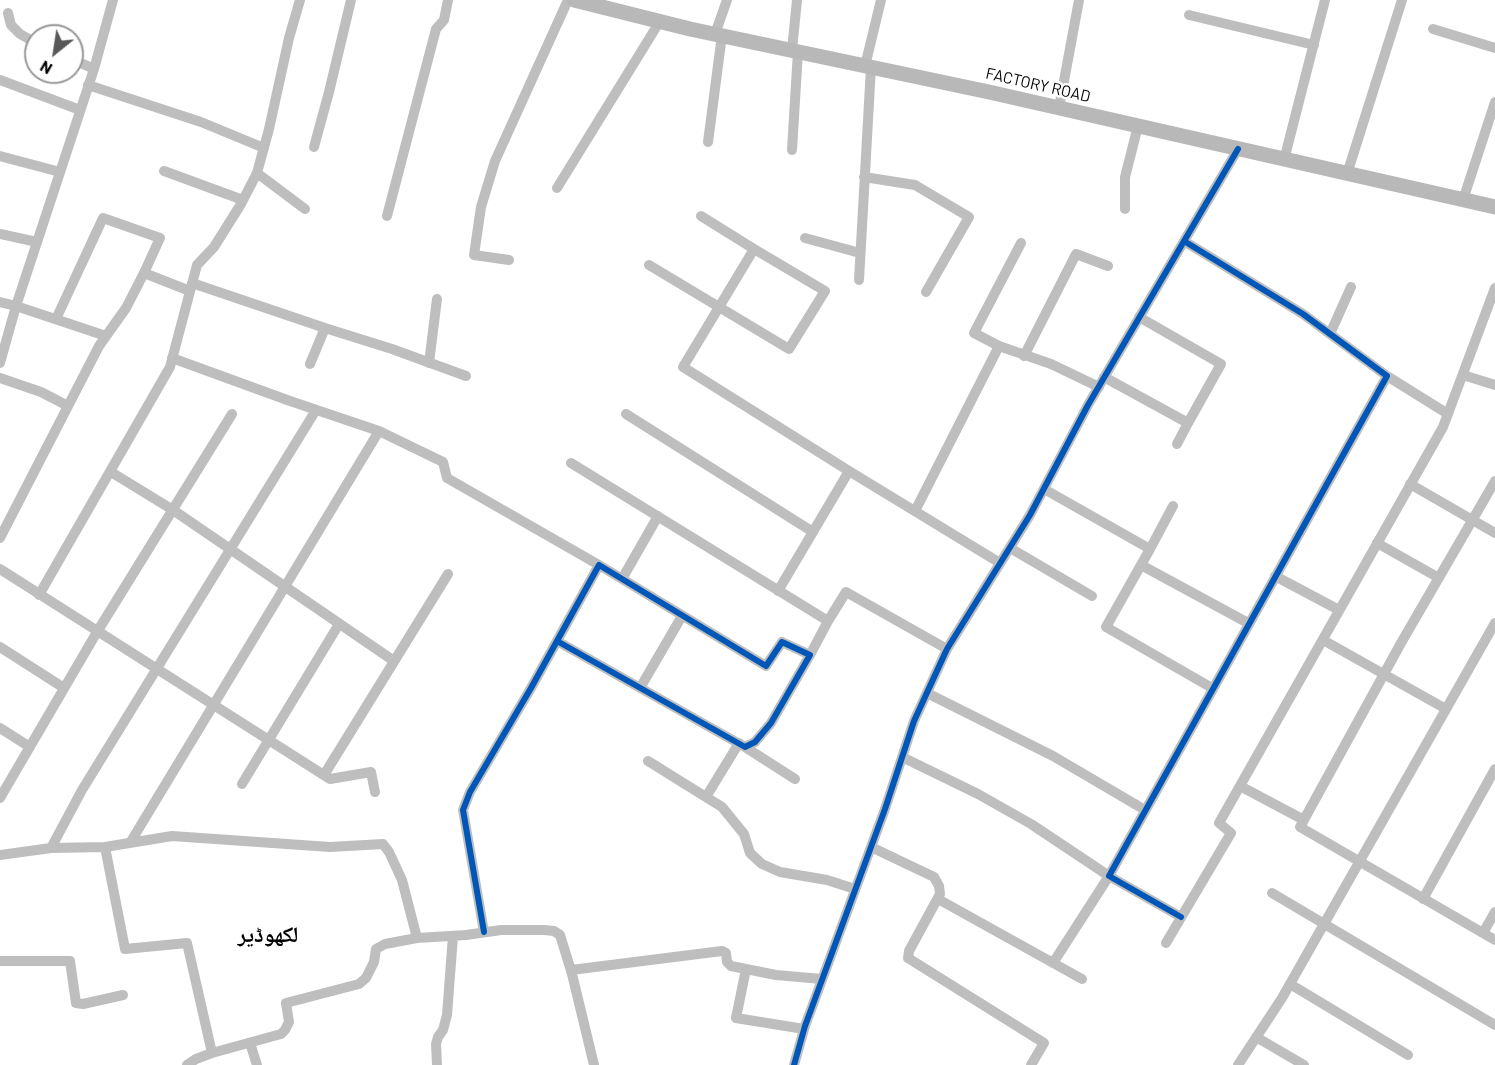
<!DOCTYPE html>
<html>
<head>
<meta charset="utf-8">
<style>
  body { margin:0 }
  #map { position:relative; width:1495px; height:1065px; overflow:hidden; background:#fff; font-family:Barlow,sans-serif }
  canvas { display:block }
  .north { position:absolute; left:24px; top:24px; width:60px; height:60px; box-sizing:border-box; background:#fff; border:2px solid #999; border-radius:50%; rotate:210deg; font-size:16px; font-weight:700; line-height:24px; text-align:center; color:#000 }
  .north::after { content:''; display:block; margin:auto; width:21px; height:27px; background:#595959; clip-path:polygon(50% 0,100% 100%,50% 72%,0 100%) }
</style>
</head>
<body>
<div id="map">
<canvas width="1495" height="1065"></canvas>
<div class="north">N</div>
</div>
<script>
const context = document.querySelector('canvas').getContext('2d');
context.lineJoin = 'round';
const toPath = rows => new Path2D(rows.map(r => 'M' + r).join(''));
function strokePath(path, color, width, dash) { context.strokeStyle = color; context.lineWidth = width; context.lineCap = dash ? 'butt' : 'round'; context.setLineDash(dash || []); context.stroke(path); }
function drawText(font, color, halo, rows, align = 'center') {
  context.font = font + ' Barlow,"Noto Naskh Arabic",sans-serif'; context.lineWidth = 5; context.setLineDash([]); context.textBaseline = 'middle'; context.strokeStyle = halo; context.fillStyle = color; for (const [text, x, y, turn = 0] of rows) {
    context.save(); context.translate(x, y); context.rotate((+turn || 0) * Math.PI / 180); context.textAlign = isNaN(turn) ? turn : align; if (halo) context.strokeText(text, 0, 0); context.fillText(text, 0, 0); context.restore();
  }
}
const minor = toPath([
  [300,0,289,38,269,129,257,173,305,209],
  [8,13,11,25,20,34,36,43],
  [1189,15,1314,45],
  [1433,29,1495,48],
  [715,34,727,0],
  [792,50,797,0],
  [72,59,94,69],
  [865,66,881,0],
  [0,80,80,110],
  [88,85,201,122,264,148],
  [1059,108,1079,0],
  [708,142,722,35],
  [314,147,329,92,351,0],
  [792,150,798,51],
  [0,156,60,172],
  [1284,160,1325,0],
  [164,171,243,200],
  [1347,174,1402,0],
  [864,177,915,185,969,217,926,292],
  [557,188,660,21],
  [1463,200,1495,102],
  [1125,209,1125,177,1138,126],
  [387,216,436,29,444,20,448,0],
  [701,216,754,249,683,367,849,471],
  [0,234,37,242],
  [805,238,860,253],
  [509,260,474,255,481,207,495,161,568,0],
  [649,265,789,349,825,291,754,249],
  [859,280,871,67],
  [192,283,325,328,392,349,466,376],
  [0,302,16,306,106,336],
  [56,319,103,218,160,238,144,273],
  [1330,334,1351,287],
  [999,346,974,333,1021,243],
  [1024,356,1076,254,1108,266],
  [172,358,290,401,379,431,443,462,447,478,599,565],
  [0,363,16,306,94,69,113,0],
  [429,363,437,299],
  [310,364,325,328],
  [1463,375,1495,385],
  [1387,376,1448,414],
  [1104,377,1188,423,1221,364,1139,317],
  [0,378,41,392,68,406],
  [626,414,813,532],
  [1177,444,1188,423],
  [571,463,828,621,810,655],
  [111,472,173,510,394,661],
  [1495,481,1401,643,1300,827,1495,940],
  [1410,484,1495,533],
  [1044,489,1150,549,1173,506],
  [915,511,999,346,1051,364,1099,387],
  [0,538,99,346,126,308,144,273,190,291],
  [1377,543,1439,578],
  [1010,548,1092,596],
  [1150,549,1106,627,1212,688],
  [1141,565,1248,623],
  [0,569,330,779,371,772,375,792],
  [1275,576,1339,610],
  [622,579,658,516],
  [778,591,849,471,1000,563],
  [39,595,170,367,197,265,214,247,241,204,257,173],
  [828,621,846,592,947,649],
  [1323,640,1446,709],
  [0,647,64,688],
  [640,688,682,616],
  [927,693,1053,756,1145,810],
  [0,728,30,747],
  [745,747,795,779],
  [902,757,978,794,1031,824,1109,876,1053,963],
  [648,761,722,807,744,834,750,853,762,864,780,872,827,880,855,889],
  [324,775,448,574],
  [242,784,339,624],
  [1240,786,1304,820],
  [706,797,739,743],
  [0,798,97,632,232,414],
  [130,843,379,431],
  [105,847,125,949,187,943,212,1053],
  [871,847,934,877,939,886,940,894,909,951,908,958,1044,1043,1031,1065],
  [51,848,82,790,316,410],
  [0,855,51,848,105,847,172,836,330,847,383,844,389,852,402,880,417,938],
  [1272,893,1495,1025],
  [938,899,1082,979],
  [1423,899,1495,769],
  [1181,917,1109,876,1387,376,1303,314,1184,241],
  [484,932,463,810,470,792,531,688,599,565,766,666,782,642,810,655,771,723,755,742,745,747,557,641],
  [1483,933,1495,912],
  [1166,943,1231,833,1219,823,1443,427,1495,288],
  [0,961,70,961,76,1003,83,1004,123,995],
  [746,969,736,1018,804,1029],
  [571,970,722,951,726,953,727,962,731,966,776,975,822,979],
  [1290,984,1408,1055],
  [1256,1037,1304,1065],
  [250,1043,257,1065],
  [187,1065,196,1059,212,1053,281,1034,285,1030,289,1022,286,1003,359,984,366,978,374,962,376,949,385,944,417,938,466,935,501,930,544,930,554,931,560,935,572,974,594,1065],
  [437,1065,436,1044,438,1037,443,1030,447,1015,453,936],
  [794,1065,805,1026,885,809,914,721,947,649,1030,515,1088,405,1238,149],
  [1238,1065,1282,998,1495,623]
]);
const secondary = toPath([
  [574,0,690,29,989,92,1495,207]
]);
const cycleway = toPath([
  [1181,917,1109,876,1387,376,1303,314,1184,241],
  [484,932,463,810,470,792,531,688,599,565,766,666,782,642,810,655,771,723,755,742,745,747,557,641],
  [794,1065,805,1026,885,809,914,721,947,649,1030,515,1088,405,1238,149]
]);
const streetNames = [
  ["FACTORY ROAD",1038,85,13]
];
const districtNames = [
  ["لکھوڈیر",268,935]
];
strokePath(minor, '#bebebe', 10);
strokePath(secondary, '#b8b8b8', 15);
strokePath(cycleway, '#0057b8', 6);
drawText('16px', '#000', '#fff', streetNames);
drawText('bold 22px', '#000', '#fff', districtNames);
</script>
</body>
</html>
